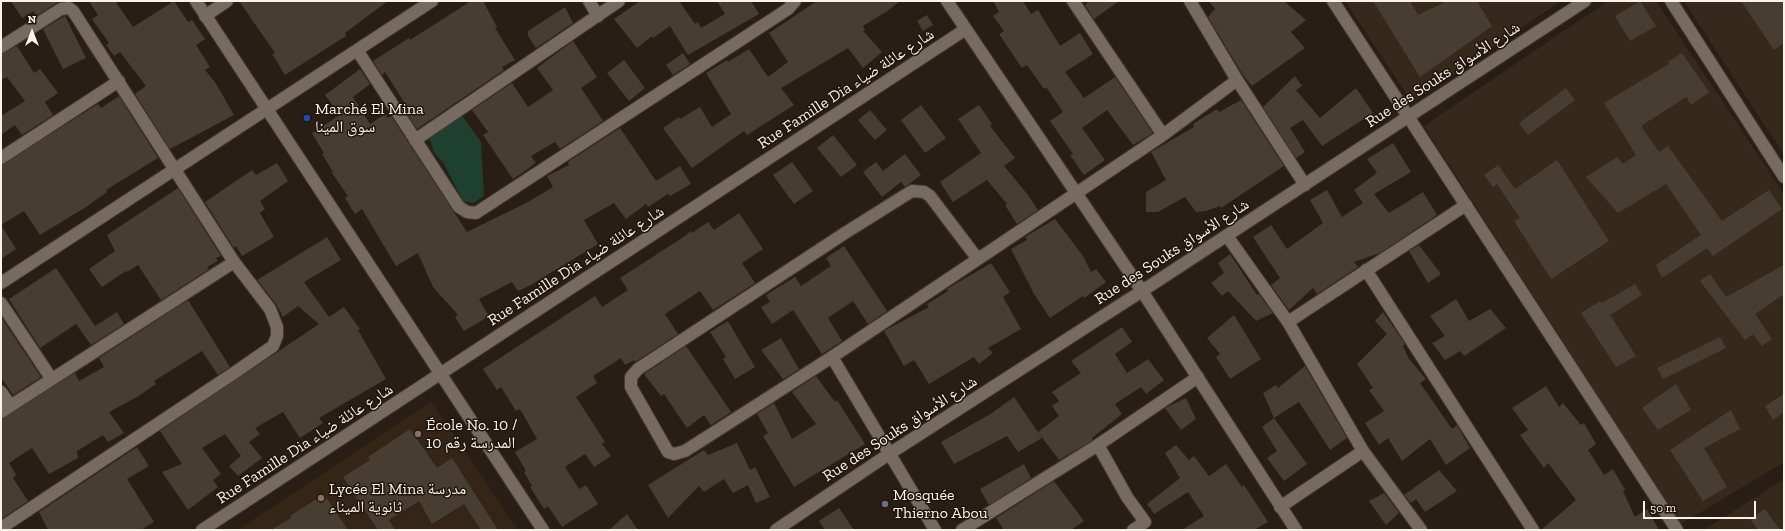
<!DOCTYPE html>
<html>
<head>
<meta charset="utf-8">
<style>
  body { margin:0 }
  #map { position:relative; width:1785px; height:531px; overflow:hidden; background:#291e15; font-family:"Zilla Slab",serif }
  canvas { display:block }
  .frame { position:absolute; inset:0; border:2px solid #faf3ec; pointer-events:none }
  .north { position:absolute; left:12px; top:12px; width:40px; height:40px; -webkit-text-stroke:3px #1f150c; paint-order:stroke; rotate:0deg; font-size:11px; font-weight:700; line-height:16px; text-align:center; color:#faf3ec }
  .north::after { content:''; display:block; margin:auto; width:14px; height:18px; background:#faf3ec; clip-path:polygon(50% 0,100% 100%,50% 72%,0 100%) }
  .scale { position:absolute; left:1643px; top:501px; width:113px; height:18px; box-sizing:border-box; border:2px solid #faf3ec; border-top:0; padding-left:5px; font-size:12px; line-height:14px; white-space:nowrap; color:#faf3ec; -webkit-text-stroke:3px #1f150c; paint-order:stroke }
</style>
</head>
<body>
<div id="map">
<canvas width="1785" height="531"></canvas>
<div class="frame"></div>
<div class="north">N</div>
<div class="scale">50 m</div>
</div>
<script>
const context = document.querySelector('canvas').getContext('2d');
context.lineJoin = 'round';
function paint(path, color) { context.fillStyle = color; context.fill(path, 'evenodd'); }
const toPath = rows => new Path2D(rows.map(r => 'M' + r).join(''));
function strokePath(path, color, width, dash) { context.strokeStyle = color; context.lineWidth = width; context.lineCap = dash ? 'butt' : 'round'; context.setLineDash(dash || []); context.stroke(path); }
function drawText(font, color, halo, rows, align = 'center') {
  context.font = font + ' "Zilla Slab","Noto Naskh Arabic",serif'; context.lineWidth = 3; context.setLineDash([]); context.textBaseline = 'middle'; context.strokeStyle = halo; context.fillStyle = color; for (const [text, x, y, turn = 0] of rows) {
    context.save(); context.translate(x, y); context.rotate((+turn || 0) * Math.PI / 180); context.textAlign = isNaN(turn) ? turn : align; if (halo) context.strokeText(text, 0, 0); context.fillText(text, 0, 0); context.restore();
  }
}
const commercial = toPath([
  [1345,1,1561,1,1412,102],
  [1608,1,1656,1,1784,194,1784,462,1681,524,1424,126],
  [1684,1,1784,1,1784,155],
  [1784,479,1784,530,1704,530]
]);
const built = toPath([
  [431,401,518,530,237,530,334,466]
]);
const green = toPath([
  [462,116,481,142,484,196,473,203,463,201,444,164,434,152,429,138]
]);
const building = toPath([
  [11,1,58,1,58,2,36,16,34,11,22,18],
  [89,1,115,1,133,27,174,1,188,22,192,20,205,39,196,45,210,67,205,70,215,82,234,115,170,149,135,94,146,86,120,52,114,56,106,45,109,43,92,19,98,15],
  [239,1,388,1,345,33,346,36,285,75,272,54,275,53],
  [471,1,483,1,497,27,495,28,515,60,502,67,504,70,417,129,403,107,406,105,385,72,382,75,373,61,409,38,410,40],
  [640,1,679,1,695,24,698,22,701,28,725,14,717,1,751,1,759,14,688,55,670,26,653,38,652,36,637,48,614,19],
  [817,1,900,1,886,12,863,26,865,30,863,31,882,52,863,68,848,48,781,88,794,105,747,135,744,131,692,168,663,128,679,117,680,119,700,107,712,127,731,114,706,73,727,60,728,62,749,49,768,77,788,62,769,33],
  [993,1,1023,1,1031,14,1038,10,1060,46,1080,33,1093,54,1065,72,1084,98,1115,77,1153,133,1133,145,1107,110,1082,128,1105,160,1084,175,1070,155,1073,154,1050,121,1063,112,1046,87,1044,89,1027,65,1022,68,999,34,1004,31,993,16,999,12],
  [1090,1,1119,1,1094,19,1085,5],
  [1209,1,1284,1,1306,20,1291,32,1305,48,1252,86,1243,75,1208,17,1215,9],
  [1373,1,1410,1,1418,15,1447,1,1477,1,1492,26,1420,77],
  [1640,1,1656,26,1630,41,1615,16],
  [1741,1,1784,1,1784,43,1774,50],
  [565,7,573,23,536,48,528,36,528,31],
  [927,15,933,25,923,31,917,21],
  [65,16,86,58,63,69,43,29],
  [573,41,597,77,581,88,603,121,560,149,555,142,531,156,536,163,513,179,483,135,488,132,472,110,512,83,528,107,553,90,537,68],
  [17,46,34,73,40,69,58,93,45,102,53,115,22,135,15,125,1,135,1,116,25,101,7,77,1,80,1,54],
  [683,53,690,64,673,75,666,65],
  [1682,53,1709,92,1691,105,1686,97,1641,126,1659,152,1668,146,1722,221,1769,190,1782,209,1713,256,1707,248,1662,278,1656,265,1701,235,1666,184,1618,213,1586,177,1617,157,1623,164,1636,155,1604,103,1669,64,1668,62],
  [624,60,645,88,629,101,607,73],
  [360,69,370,84,353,97,370,124,385,114,388,118,391,116,467,232,528,202,553,187,547,176,569,165,568,162,620,128,656,181,680,166,691,184,670,196,668,194,648,207,646,204,626,219,614,203,584,220,598,244,531,285,518,291,512,282,479,299,489,316,464,331,455,317,458,315,433,287,418,253,396,266,362,209,355,214,345,198,348,196,332,173,333,172,322,154,324,153,312,133,340,115,325,95],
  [1295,76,1302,86,1296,90,1320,118,1356,88,1373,113,1322,146,1303,120,1290,128,1305,152,1296,158,1263,107],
  [1566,88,1575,100,1528,135,1519,123],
  [119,96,158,158,106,190,107,192,86,207,40,235,24,211,1,225,1,165,98,104,101,108],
  [1241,100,1284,166,1221,208,1220,206,1206,211,1196,212,1185,197,1158,212,1146,212,1146,192,1166,180,1151,152,1194,127,1193,124,1217,109,1219,112],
  [921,105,946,138,925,153,901,120],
  [979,105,992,124,990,126,1015,158,1004,166,1028,195,1038,210,1017,224,1005,205,1007,204,987,180,953,202,940,182,981,153,958,119],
  [870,110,887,130,875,140,858,120],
  [833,135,857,165,841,177,817,148],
  [1393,143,1411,172,1374,194,1389,213,1423,192,1437,215,1380,253,1354,262,1358,267,1317,294,1313,288,1289,310,1271,285,1280,278,1253,237,1271,225,1287,249,1323,223,1310,200,1327,190,1342,217,1363,203,1354,190,1377,173,1367,159],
  [905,154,921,175,905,187,901,182,882,197,863,172,876,162,883,171],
  [1557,160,1609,241,1551,279,1514,221,1520,218,1497,184,1493,187,1484,175,1498,165,1515,189],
  [792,162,813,191,794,204,773,175],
  [277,163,288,181,260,201,265,209,260,213,274,237,242,256,236,246,234,248,205,202,252,170,256,175],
  [178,188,221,256,216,258,218,261,207,267,209,269,161,300,138,265,127,272,126,271,102,287,89,269,115,251,107,235],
  [739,213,763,249,742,263,755,283,713,310,700,291,665,314,678,334,635,362,634,360,625,365,621,358,593,376,597,383,576,397,605,442,602,444,611,456,594,467,585,454,565,467,579,489,586,485,598,504,562,527,548,506,544,509,530,487,532,486,524,472,526,471,515,452,537,439,520,409,516,411,501,387,497,390,483,369,595,296,602,307,628,290,620,278,682,238,691,231,692,233,708,222,714,230],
  [1055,219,1083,256,1091,272,1096,269,1106,282,1084,298,1083,296,1050,318,1034,294,1011,249,1027,240,1025,237],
  [1,225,16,249,1,259],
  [327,237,341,260,304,282,329,317,344,307,360,329,358,330,386,379,319,418,323,423,300,438,283,412,255,428,260,434,249,442,262,458,238,476,229,466,241,456,225,434,202,448,221,474,213,480,218,487,188,510,162,472,182,464,160,431,319,324,298,306,283,317,276,304,257,280],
  [1419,245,1441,274,1428,283,1409,251],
  [844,246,887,311,868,324,853,301,828,318,842,341,822,354,793,310,772,324,761,307,770,302,766,295,795,277,801,286,831,266,826,258],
  [1230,254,1257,295,1259,294,1273,313,1256,321,1228,291,1222,296,1211,283,1224,273,1218,263],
  [991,263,1010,292,1003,297,1021,329,988,348,993,353,979,364,974,357,929,384,914,360,904,366,884,331,929,307,927,304,948,291,947,289],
  [1784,265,1784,294,1755,314,1772,339,1762,346,1753,334,1745,340,1700,281,1710,274,1726,297],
  [56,268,95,326,117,312,124,324,91,345,76,324,40,348,9,299],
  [1635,284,1642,295,1610,315,1636,356,1616,367,1581,313,1600,301,1602,303],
  [1456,299,1469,321,1490,309,1506,328,1464,356,1460,351,1445,360,1432,343,1445,336,1430,316],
  [188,300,230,367,218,375,202,351,154,381,156,384,137,397,109,412,124,433,108,442,103,435,77,451,78,458,49,474,32,448,9,463,16,475,13,478,28,501,1,519,1,419,75,373,79,381,104,367,99,358],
  [1383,312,1405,344,1403,346,1409,359,1426,379,1420,383,1452,429,1457,425,1470,448,1446,465,1430,439,1402,461,1388,438,1379,445,1365,423,1384,411,1369,390,1373,388,1357,364,1387,334,1375,321],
  [1234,315,1261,359,1230,379,1216,357,1220,354,1207,338],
  [1,317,41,377,13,395,1,377],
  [728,321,755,367,735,379,723,359,726,357,710,332],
  [1122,327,1132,342,1115,354,1127,373,1148,359,1164,380,1146,394,1141,387,1115,404,1122,414,1092,438,1093,440,1059,460,1038,432,1059,416,1052,406,1059,401,1052,392,1081,373,1071,361],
  [1720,337,1726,348,1663,379,1657,368],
  [781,338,799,369,783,379,761,350],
  [686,346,731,412,711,425,704,415,687,428,664,394,661,396,644,374],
  [1305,366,1347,438,1330,450,1299,402,1274,418,1263,393,1276,385,1278,388],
  [816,376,835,402,837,400,865,444,794,487,763,436,768,433,757,414,774,403,792,439,816,424,792,392],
  [1676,384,1691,410,1658,430,1642,408],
  [1546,386,1559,407,1563,403,1581,425,1584,423,1596,444,1588,450,1604,475,1613,469,1625,490,1623,491,1635,517,1647,509,1659,530,1541,530,1576,500,1548,463,1544,468,1520,435,1528,430,1512,408],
  [1784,394,1784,412,1773,420,1765,406],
  [1014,397,1042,438,1018,452,1007,436,954,464,941,442,992,413],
  [1186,398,1196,419,1181,430,1165,408],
  [1731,410,1740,429,1704,448,1727,487,1703,501,1670,450],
  [1274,418,1307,464,1284,481,1267,458,1277,451,1262,427],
  [410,429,437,468,452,458,498,530,481,530,464,504,432,524,419,501,389,520,395,530,378,530,343,477,370,460,368,457],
  [737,443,750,470,755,467,770,497,756,503,748,485,733,493,724,479,704,492,699,486,668,518,648,485,704,450,708,455],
  [1176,445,1189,460,1194,456,1209,476,1226,464,1242,487,1244,485,1268,522,1254,530,1182,530,1204,516,1188,492,1154,514,1147,504,1180,478,1165,453],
  [137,447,149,466,127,479,154,522,141,530,48,530,39,512],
  [1024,464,1031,478,989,505,980,489],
  [1439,470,1457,491,1425,512,1416,499,1411,503,1404,495],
  [1054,481,1084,521,1071,530,1004,530,996,518],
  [1384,493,1399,513,1386,525,1369,501],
  [324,494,348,530,271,530,291,518,290,516],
  [839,508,854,530,825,530,819,521],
  [1765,509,1780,530,1758,530,1750,519],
  [627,514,638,530,609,530]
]);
const street = toPath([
  [589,1,598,16],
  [947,1,1142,291,1296,530],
  [1073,1,1163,135],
  [1190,1,1237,80,1305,185],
  [1671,1,1784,177],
  [205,16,227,1],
  [1,47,61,9,69,8,73,11,234,262,270,309,277,327,277,336,273,346,234,373,1,528],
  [357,50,459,207,467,212,476,213,788,9,795,1],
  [415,140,619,1],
  [1,158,119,81],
  [1227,236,1288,322,1363,451,1421,530],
  [977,258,930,196,924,192,912,191,845,233,638,369,631,377,631,387,668,452,674,454,685,451,832,357,1163,135,1237,80],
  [1366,270,1533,530],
  [1,283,432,1],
  [1,303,51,378],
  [1288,322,1466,205],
  [832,357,935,530],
  [1,392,10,405],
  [1,412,234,262],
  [1098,445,1127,497,1145,522,1133,530],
  [1280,507,1363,451],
  [202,530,966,29],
  [776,530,889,454,1142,291,1585,1],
  [962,530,1098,445,1198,377]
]);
const secondary = toPath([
  [196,1,543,530],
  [1333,1,1677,530]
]);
const markers = [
  [307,118,4,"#1a4fb4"],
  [418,434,4,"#8d6e63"],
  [321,498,4,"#8d6e63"],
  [885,504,4,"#6b7280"]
];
const streetNames = [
  ["Rue des Souks شارع الأسواق",1443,75,-33],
  ["Rue Famille Dia شارع عائلة ضياء",846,89,-33],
  ["Rue des Souks شارع الأسواق",1172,252,-33],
  ["Rue Famille Dia شارع عائلة ضياء",576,266,-33],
  ["Rue des Souks شارع الأسواق",900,429,-33],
  ["Rue Famille Dia شارع عائلة ضياء",305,444,-33]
];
const poiNames = [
  ["Marché El Mina",315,109],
  ["سوق المينا",315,127],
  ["École No. 10 /",426,425],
  ["المدرسة رقم 10",426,443],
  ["Lycée El Mina مدرسة",329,489],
  ["ثانوية الميناء",329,507],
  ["Mosquée",893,495],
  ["Thierno Abou",893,513]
];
paint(commercial, '#36291c');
paint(built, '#342517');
paint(green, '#1e4031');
paint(building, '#473d31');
strokePath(street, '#443c35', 14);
strokePath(secondary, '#443c35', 14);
strokePath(street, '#776a5f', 12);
strokePath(secondary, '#776a5f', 12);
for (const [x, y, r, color] of markers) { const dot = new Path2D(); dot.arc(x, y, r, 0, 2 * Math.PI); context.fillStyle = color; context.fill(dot); strokePath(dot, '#1f150c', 1.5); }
drawText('16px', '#faf3ec', '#1f150c', streetNames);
drawText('16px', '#faf3ec', '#1f150c', poiNames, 'left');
</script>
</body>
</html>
